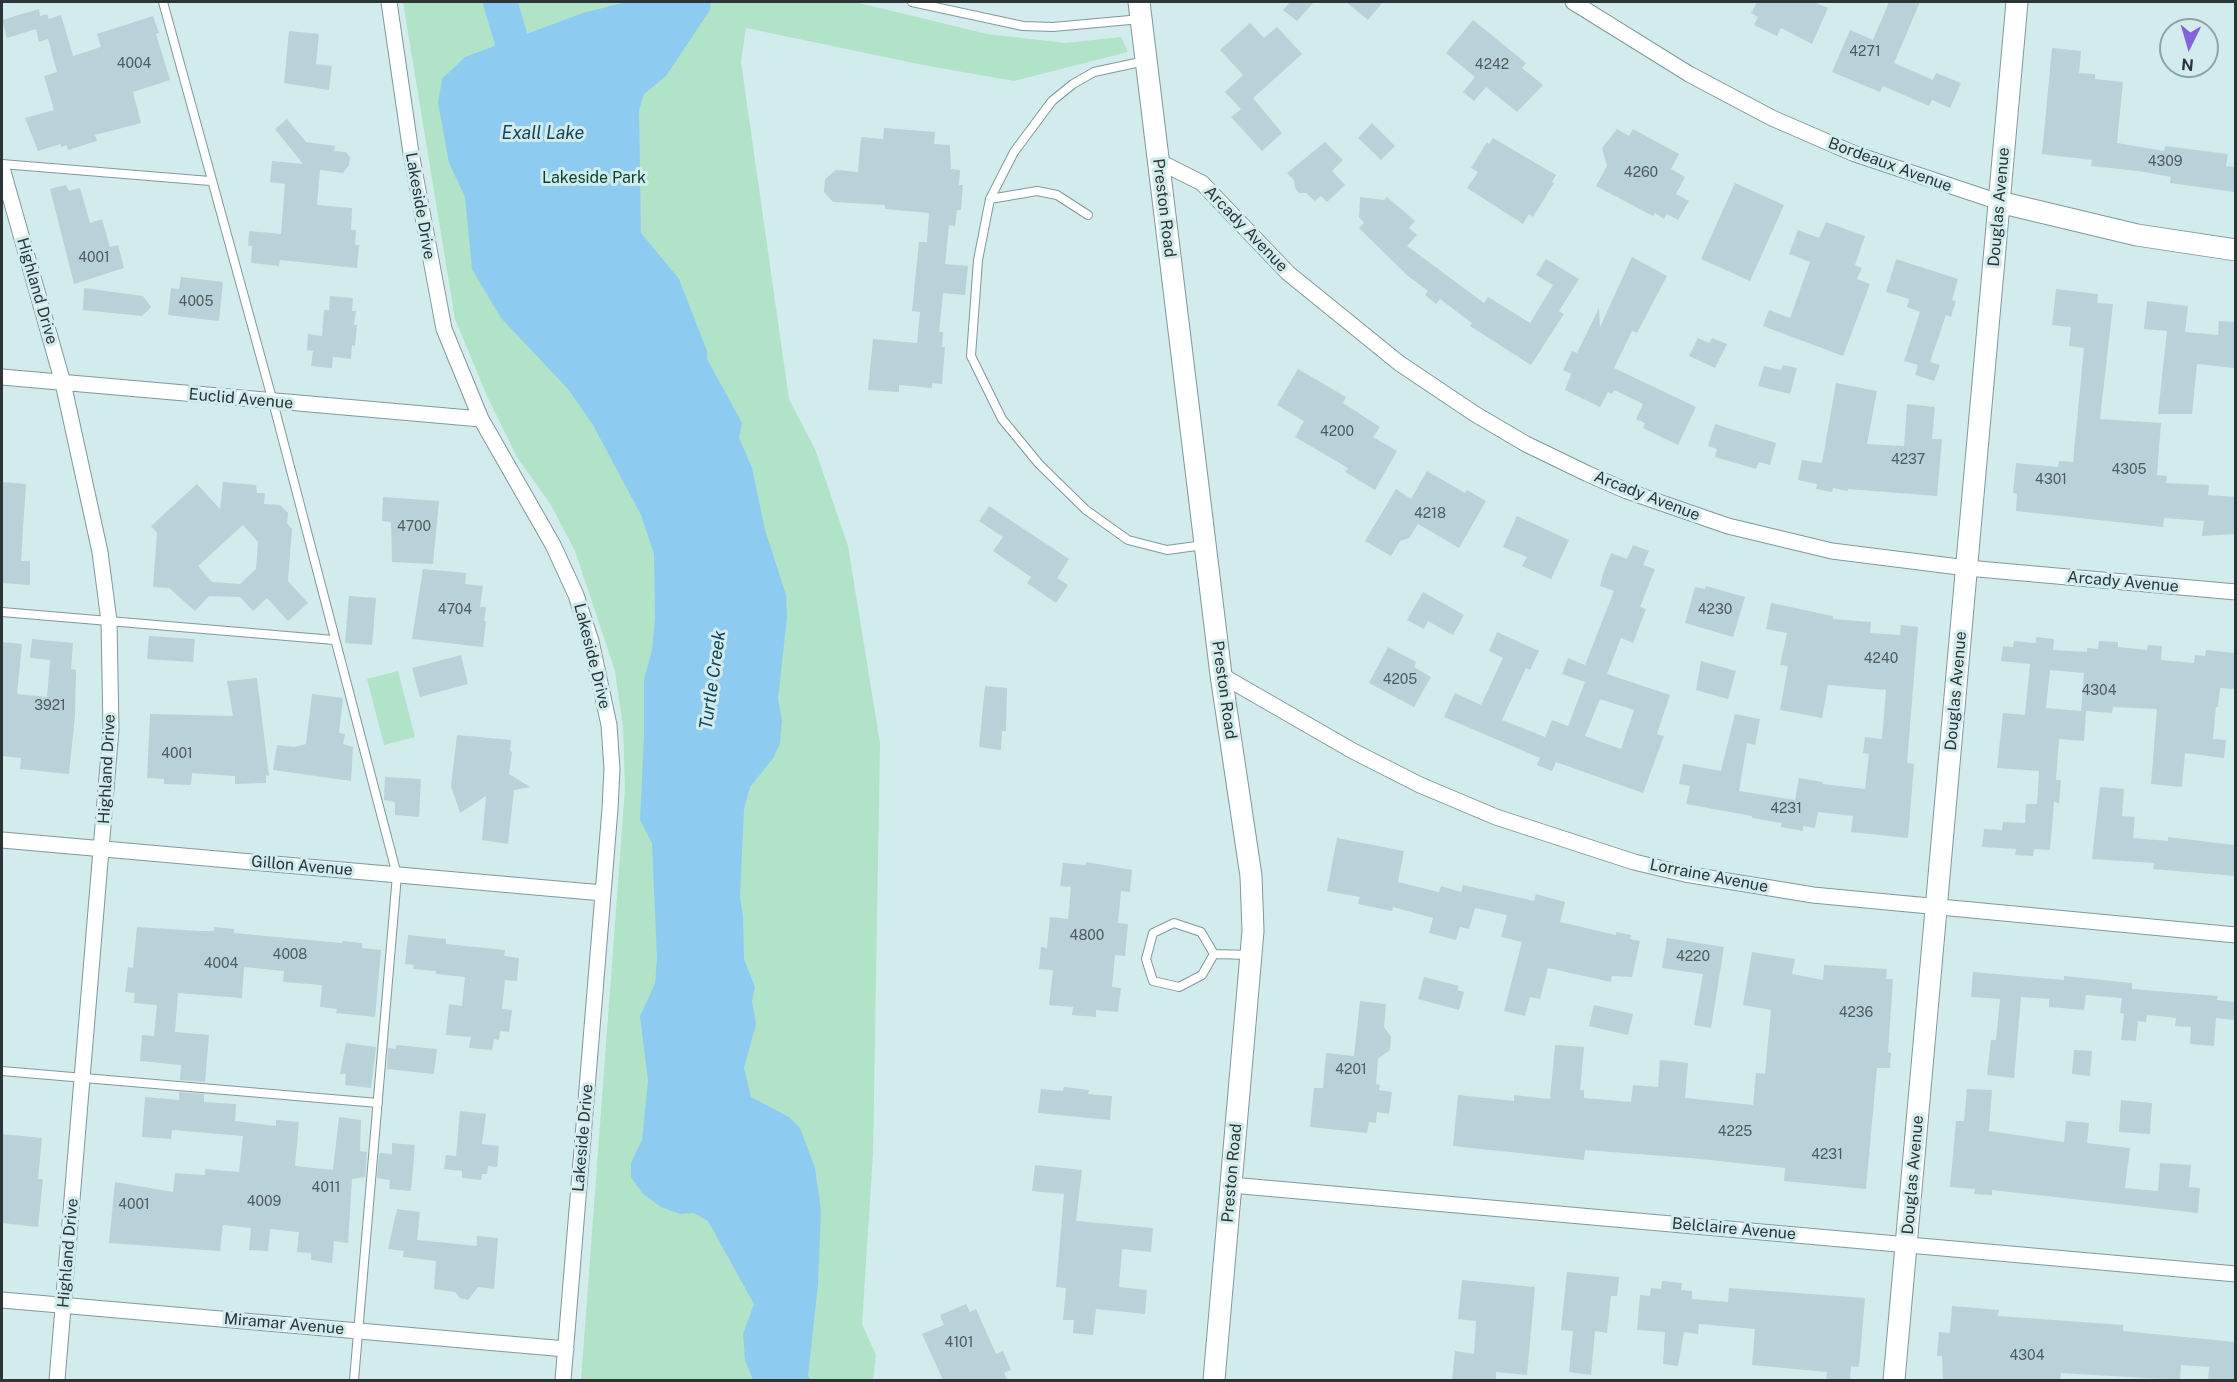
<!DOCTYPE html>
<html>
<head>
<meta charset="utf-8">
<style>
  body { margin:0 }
  #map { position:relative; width:2237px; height:1382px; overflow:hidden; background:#d2eced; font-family:"Public Sans",sans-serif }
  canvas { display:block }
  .frame { position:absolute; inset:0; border:3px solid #2b3535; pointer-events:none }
  .north { position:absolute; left:2159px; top:18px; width:60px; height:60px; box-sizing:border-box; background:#d2eced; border:2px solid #8fa3a3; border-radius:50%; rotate:185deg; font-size:16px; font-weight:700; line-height:24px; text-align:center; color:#2b3535 }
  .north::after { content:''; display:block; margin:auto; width:21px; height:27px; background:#8362dd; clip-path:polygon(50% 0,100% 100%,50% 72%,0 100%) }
</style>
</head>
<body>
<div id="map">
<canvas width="2237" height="1382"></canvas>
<div class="frame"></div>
<div class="north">N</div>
</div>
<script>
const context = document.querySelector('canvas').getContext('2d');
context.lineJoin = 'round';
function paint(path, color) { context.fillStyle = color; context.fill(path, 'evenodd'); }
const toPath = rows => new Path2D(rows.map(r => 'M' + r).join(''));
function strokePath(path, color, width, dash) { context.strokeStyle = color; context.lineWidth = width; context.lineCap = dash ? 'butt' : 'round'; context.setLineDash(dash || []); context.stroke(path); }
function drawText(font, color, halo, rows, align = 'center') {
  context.font = font + ' "Public Sans",sans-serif'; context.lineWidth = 6; context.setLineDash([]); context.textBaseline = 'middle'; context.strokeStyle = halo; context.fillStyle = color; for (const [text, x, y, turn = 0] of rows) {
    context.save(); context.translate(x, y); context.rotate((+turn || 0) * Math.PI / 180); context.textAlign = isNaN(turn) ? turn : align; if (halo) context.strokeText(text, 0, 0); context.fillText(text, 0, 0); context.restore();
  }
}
const green = toPath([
  [403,2,855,2,987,34,1066,43,1121,37,1128,52,1014,81,923,65,746,28,741,62,789,399,815,449,848,546,880,743,873,1154,862,1324,876,1355,873,1380,581,1380,625,789,623,727,615,671,575,551,551,505,517,457,487,396,455,319],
  [398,671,415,737,384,745,367,679]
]);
const water = toPath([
  [626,2,711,2,710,10,666,76,644,94,639,110,641,233,679,279,707,351,707,359,742,423,739,438,752,468,765,530,786,595,787,617,778,699,782,720,780,743,774,757,750,787,744,809,740,897,743,917,744,959,755,987,752,1001,756,1024,744,1068,751,1097,789,1117,800,1128,815,1168,821,1211,818,1284,808,1376,811,1380,753,1380,745,1360,743,1334,754,1304,708,1221,694,1213,680,1214,661,1207,642,1193,631,1177,631,1163,642,1140,648,1081,640,1016,655,984,657,959,652,843,640,820,644,735,644,680,652,650,655,619,654,554,641,515,593,425,568,389,501,318,472,269,465,197,449,163,438,103,442,79,465,57,583,13]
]);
const river = toPath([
  [500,2,525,85]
]);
const building = toPath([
  [1290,2,1314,2,1297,21,1283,10],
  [1346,2,1383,2,1368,20],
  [1757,2,1814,2,1828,8,1812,44,1781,28,1777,36,1754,25,1758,17,1751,13],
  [1889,2,1920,2,1894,63,1933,80,1936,73,1961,83,1950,108,1932,100,1929,106,1883,86,1880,92,1832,72,1850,30,1873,40],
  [39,9,40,16,47,14,49,19,61,15,73,56,101,47,97,34,153,16,159,33,156,34,170,80,133,92,141,123,95,135,97,141,68,150,67,145,61,147,61,144,38,151,25,118,54,110,44,76,57,72,48,39,39,42,36,29,7,38,2,20],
  [1473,20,1526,63,1522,68,1543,85,1517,112,1486,87,1474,101,1463,92,1475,77,1446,53],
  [1250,23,1264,38,1277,27,1302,54,1253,98,1282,133,1262,151,1231,117,1241,109,1225,92,1243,75,1220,50],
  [289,31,319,34,316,64,332,66,329,90,284,83],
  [2052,48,2081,51,2079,73,2095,74,2095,79,2123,82,2117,143,2164,151,2165,146,2228,154,2226,166,2235,167,2235,192,2170,183,2171,177,2139,171,2091,166,2092,160,2042,154],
  [287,119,306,142,335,146,334,151,346,152,350,158,349,165,343,173,320,170,317,205,352,208,351,230,356,230,355,245,359,245,357,268,280,260,279,266,251,263,252,246,248,246,249,231,281,234,285,184,270,182,272,161,303,164,275,129],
  [1372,123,1395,146,1381,160,1358,138],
  [884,128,935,132,934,144,950,145,951,169,960,170,959,185,963,185,961,210,957,210,955,226,949,225,945,264,968,266,965,295,943,293,939,332,943,332,942,347,945,347,942,384,932,383,932,388,899,385,899,392,868,390,873,339,917,343,920,312,912,311,919,242,927,242,929,213,885,209,885,205,833,202,824,192,825,179,836,170,858,172,861,137,883,139],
  [1617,129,1629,136,1633,129,1679,154,1671,169,1685,177,1676,194,1689,201,1678,220,1667,214,1664,219,1655,213,1653,216,1596,186,1607,166,1602,148],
  [1493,138,1556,175,1552,182,1554,183,1533,217,1529,214,1523,224,1467,188,1478,172,1471,168,1487,142,1489,144],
  [1325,142,1343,160,1332,171,1345,185,1327,202,1321,196,1315,201,1306,193,1299,193,1295,188,1294,180,1287,173],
  [1735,183,1784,205,1750,281,1701,259],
  [66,185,69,191,80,188,90,223,102,219,110,247,118,245,124,268,74,284,50,189],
  [1360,197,1384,200,1387,197,1415,221,1409,228,1417,235,1407,246,1484,303,1488,297,1530,323,1553,285,1536,275,1546,259,1579,279,1559,311,1564,314,1531,365,1470,326,1472,323,1440,299,1436,304,1425,295,1428,291,1408,276,1359,228,1364,223,1359,217],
  [1826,222,1865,236,1855,265,1862,268,1857,279,1870,284,1843,356,1763,326,1769,310,1790,318,1810,262,1789,254,1798,230,1819,238],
  [1632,257,1667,276,1637,333,1632,331,1614,368,1696,407,1678,445,1643,428,1645,423,1636,419,1643,404,1614,390,1612,394,1608,392,1600,407,1565,390,1571,374,1563,370,1572,351,1577,353,1599,308,1600,327],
  [1896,259,1958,279,1952,300,1956,301,1951,317,1946,315,1930,362,1940,365,1934,381,1915,375,1918,365,1904,361,1920,312,1907,307,1909,299,1886,292],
  [181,277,223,282,219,321,168,315,171,288,179,289],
  [84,288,143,296,151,307,142,316,83,310],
  [2056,289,2098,294,2097,303,2113,304,2100,419,2161,423,2157,475,2167,476,2166,483,2209,485,2208,495,2235,497,2235,534,2202,536,2204,521,2164,518,2163,527,2016,511,2017,494,2013,493,2016,463,2058,467,2059,461,2073,462,2084,348,2069,346,2071,327,2052,325],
  [330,296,353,298,352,311,356,311,354,325,357,325,355,346,352,345,351,359,333,357,332,368,311,366,313,351,307,350,308,334,322,336,324,310,329,310],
  [2147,301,2188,306,2185,332,2218,335,2219,321,2235,322,2235,368,2197,364,2192,414,2158,414,2167,331,2144,329],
  [1698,338,1709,343,1712,338,1727,344,1715,368,1689,356],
  [1783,365,1797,368,1790,394,1758,386,1764,366,1781,370],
  [1298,369,1346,397,1343,403,1380,427,1373,437,1397,451,1375,490,1345,472,1348,468,1295,437,1304,421,1277,405],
  [1836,383,1877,391,1867,444,1904,446,1907,404,1935,407,1932,439,1942,439,1937,496,1848,489,1848,491,1833,488,1832,492,1816,489,1817,484,1798,480,1802,460,1822,463],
  [1715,424,1776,443,1770,465,1759,462,1756,469,1715,457,1717,449,1708,446],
  [1427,471,1465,493,1467,490,1486,501,1459,548,1418,524,1409,538,1400,541,1391,556,1365,541,1396,489,1411,499],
  [2,482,26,484,21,561,30,561,30,585,2,583],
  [223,482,256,485,257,493,265,493,264,504,280,505,288,513,287,523,292,529,288,581,308,603,288,621,267,598,253,611,240,597,209,596,195,611,169,588,153,587,157,533,151,526,197,484,220,509],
  [243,525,258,542,256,569,240,584,212,582,198,566],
  [383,497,439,501,433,564,392,562,391,522,382,521],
  [989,506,1069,559,1057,578,1068,585,1056,603,1027,583,1031,577,993,551,1003,537,979,521],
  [1517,516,1569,540,1551,579,1522,566,1527,557,1503,547],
  [1633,545,1649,551,1643,565,1655,569,1640,607,1646,609,1633,643,1621,638,1607,674,1670,695,1657,734,1664,736,1643,793,1556,762,1552,771,1537,765,1540,758,1444,717,1455,693,1481,705,1503,658,1489,651,1497,632,1539,651,1530,670,1526,668,1502,720,1545,737,1552,720,1568,726,1585,682,1562,674,1568,658,1585,665,1614,591,1600,586,1603,574,1611,553,1627,559],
  [1600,699,1634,710,1621,749,1585,736],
  [423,569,466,573,465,584,483,586,480,607,486,607,484,621,486,621,483,647,412,639],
  [1706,586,1745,597,1733,637,1685,623,1695,587,1705,589],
  [1423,592,1464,615,1453,635,1428,621,1424,629,1407,620],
  [349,596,376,598,372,645,345,643],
  [1771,603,1833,616,1833,619,1871,622,1870,633,1900,635,1901,625,1918,627,1907,763,1914,764,1908,838,1851,832,1853,816,1818,812,1815,828,1803,826,1803,831,1781,827,1782,823,1752,818,1752,816,1686,804,1690,786,1679,784,1683,764,1721,771,1735,714,1760,719,1755,745,1747,743,1739,791,1795,800,1799,778,1823,782,1822,784,1865,789,1869,754,1863,753,1865,737,1882,739,1886,690,1828,685,1822,718,1780,710,1788,666,1780,665,1787,633,1766,629],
  [149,636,195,639,193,662,147,659],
  [2036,637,2054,639,2053,650,2087,652,2087,648,2098,649,2099,641,2118,642,2118,647,2147,650,2148,645,2162,646,2161,660,2194,663,2195,655,2205,656,2206,650,2235,653,2235,689,2220,688,2218,707,2216,707,2213,739,2226,740,2224,758,2185,753,2182,787,2151,784,2157,709,2113,707,2112,713,2086,711,2084,741,2059,739,2056,780,2061,780,2059,803,2054,802,2050,850,2034,849,2033,856,2015,855,2016,849,1982,847,1984,829,2002,830,2003,822,2025,823,2026,804,2037,804,2039,771,1997,768,2003,713,2025,715,2030,664,2001,661,2003,646,2013,647,2014,641,2036,643],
  [2050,670,2084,673,2081,711,2046,708],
  [32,639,73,643,71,669,76,670,75,716,69,774,20,769,21,758,2,756,2,642,22,644,17,694,47,697,50,660,30,658],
  [1388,647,1416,662,1414,667,1431,677,1414,707,1369,683],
  [461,655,468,684,420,697,412,668],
  [1701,661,1736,671,1728,699,1696,690],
  [257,678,269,776,266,775,266,783,235,784,235,776,192,773,191,785,164,784,164,779,147,778,150,714,233,716,227,681],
  [985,686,1007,688,1006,731,1002,731,1001,750,979,747],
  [312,694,343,698,339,733,345,734,343,744,353,747,351,781,273,770,277,745,294,747,306,744],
  [457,735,511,740,510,751,512,752,509,774,530,787,514,790,508,844,482,840,486,796,460,813,451,786],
  [385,777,421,779,419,817,395,815,395,802,384,800],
  [2100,787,2124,789,2122,816,2135,817,2133,838,2168,841,2168,837,2235,845,2235,876,2153,869,2154,863,2092,859],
  [1337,838,1404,851,1398,882,1439,892,1441,886,1461,892,1463,885,1534,901,1536,894,1565,902,1560,922,1616,935,1616,932,1631,935,1630,939,1640,941,1632,977,1612,976,1611,982,1548,968,1540,999,1530,997,1525,1016,1504,1011,1522,942,1501,937,1507,915,1475,908,1469,929,1460,927,1456,940,1429,933,1433,918,1393,907,1392,911,1358,904,1360,897,1327,891],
  [1086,862,1132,870,1130,892,1121,891,1118,923,1128,924,1125,956,1115,955,1112,987,1121,988,1118,1012,1096,1010,1096,1017,1072,1015,1073,1007,1049,1005,1053,970,1039,969,1041,947,1047,948,1050,917,1068,919,1071,887,1060,886,1063,863,1086,865],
  [137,927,200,931,214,931,214,927,234,929,234,933,342,943,342,941,362,943,362,948,381,950,375,1017,336,1013,337,1009,320,1007,322,985,283,982,284,971,244,967,242,998,178,993,175,1032,209,1035,205,1082,180,1080,181,1065,140,1061,142,1035,154,1036,157,1005,134,1003,135,993,125,992,128,967,133,968],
  [408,935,446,939,446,944,505,950,504,956,519,958,517,981,505,980,502,1009,512,1010,509,1032,500,1031,499,1040,494,1039,492,1050,469,1048,471,1037,446,1035,449,1004,462,1006,465,977,436,974,436,971,413,969,414,965,405,964],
  [1667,938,1724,947,1711,1028,1694,1025,1703,974,1662,968],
  [1752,952,1795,959,1792,974,1823,980,1824,965,1887,969,1886,979,1893,979,1888,1052,1891,1053,1890,1068,1877,1068,1866,1189,1784,1181,1785,1168,1690,1158,1585,1150,1584,1160,1453,1146,1458,1095,1514,1101,1514,1095,1550,1099,1555,1045,1584,1047,1580,1090,1584,1090,1584,1098,1631,1102,1633,1085,1658,1087,1660,1060,1688,1063,1685,1098,1753,1105,1756,1073,1765,1074,1771,1010,1743,1005],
  [1973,972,2064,980,2064,976,2132,983,2132,989,2218,996,2217,1000,2235,1002,2235,1020,2216,1018,2214,1046,2190,1044,2191,1027,2175,1026,2176,1018,2147,1015,2146,1022,2138,1021,2136,1041,2121,1040,2124,1014,2120,1013,2122,998,2086,995,2084,1010,2049,1007,2049,999,2021,997,2014,1078,1987,1075,1991,1040,1996,1040,2000,999,1971,997],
  [1424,977,1459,986,1457,990,1464,992,1459,1010,1418,999],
  [1360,1001,1386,1004,1384,1027,1391,1037,1390,1050,1378,1059,1376,1084,1380,1085,1379,1090,1392,1092,1389,1114,1377,1112,1376,1123,1369,1122,1367,1133,1310,1127,1314,1088,1323,1088,1326,1053,1354,1056],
  [1594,1005,1633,1014,1628,1035,1589,1026],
  [346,1043,376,1047,371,1088,345,1085,346,1074,340,1074],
  [396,1045,437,1049,434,1074,387,1069,388,1048,396,1049],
  [2074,1050,2092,1051,2090,1076,2072,1074],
  [1064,1087,1089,1090,1088,1094,1112,1096,1110,1120,1038,1113,1041,1089,1063,1091],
  [1967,1089,1992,1090,1989,1131,2064,1142,2066,1121,2089,1123,2087,1143,2130,1148,2125,1188,2158,1191,2160,1163,2191,1165,2189,1187,2200,1188,2198,1213,1992,1190,1992,1195,1974,1194,1975,1189,1950,1187,1956,1121,1964,1121],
  [179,1092,204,1094,204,1102,236,1104,235,1121,276,1126,276,1120,299,1122,295,1166,333,1170,339,1117,361,1120,360,1151,367,1152,365,1177,352,1179,348,1243,334,1241,332,1263,311,1260,311,1253,297,1252,299,1232,270,1229,268,1251,249,1250,251,1228,223,1225,220,1251,109,1243,115,1182,173,1192,175,1173,205,1175,205,1169,239,1172,243,1136,172,1130,171,1139,142,1137,145,1097,179,1100],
  [2121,1100,2152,1103,2150,1134,2119,1132],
  [460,1111,486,1114,482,1144,499,1146,497,1167,488,1166,487,1174,482,1174,481,1180,462,1178,462,1171,444,1169,446,1155,456,1156],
  [2,1134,42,1138,38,1179,43,1179,38,1227,2,1223],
  [392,1143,415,1145,411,1191,389,1189,390,1180,377,1178,379,1153,392,1154],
  [1035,1165,1082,1170,1076,1221,1153,1228,1151,1252,1122,1249,1119,1287,1147,1290,1145,1314,1096,1309,1093,1335,1073,1333,1074,1320,1063,1320,1066,1288,1056,1287,1064,1194,1032,1191],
  [397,1209,420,1212,417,1240,477,1246,477,1236,498,1238,494,1289,478,1287,468,1300,460,1298,455,1292,434,1289,436,1261,403,1257,404,1251,388,1249],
  [1567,1272,1619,1277,1617,1296,1611,1296,1607,1333,1595,1331,1591,1375,1569,1372,1573,1331,1561,1330],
  [1462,1280,1535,1287,1527,1375,1496,1372,1496,1380,1452,1380,1455,1351,1474,1354,1476,1321,1458,1319],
  [1662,1281,1682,1283,1681,1290,1692,1291,1692,1299,1728,1302,1729,1288,1865,1298,1859,1367,1851,1366,1850,1380,1826,1380,1827,1372,1752,1365,1755,1329,1699,1324,1698,1334,1684,1332,1678,1366,1663,1364,1665,1332,1637,1330,1640,1295,1650,1296,1651,1288,1661,1289],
  [966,1304,970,1312,976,1309,996,1354,1003,1351,1011,1370,1004,1373,1008,1380,943,1380,922,1334,944,1325,940,1315],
  [1952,1306,1999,1310,1998,1316,2123,1325,2123,1331,2235,1342,2235,1380,2208,1380,2209,1367,2181,1365,2180,1380,2061,1373,2060,1380,1943,1380,1942,1356,1937,1356,1939,1332,1950,1333]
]);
const lane = toPath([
  [163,2,273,402,397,875,354,1380],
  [912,2,1023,26,1053,27,1141,19],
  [1145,61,1094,72,1073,84,1052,101,1014,152,990,199,978,260,971,356,1002,419,1039,464,1086,510,1128,540,1167,550,1204,545],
  [2,164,210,181],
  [990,199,1037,191,1057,195,1088,215],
  [2,612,334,640],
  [1214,954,1201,932,1174,923,1153,933,1146,959,1153,981,1179,987,1202,975,1214,954,1250,955],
  [2,1071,378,1103]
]);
const street = toPath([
  [389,2,411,153,444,329,481,419,553,545,576,595,591,641,609,725,612,769,610,809,563,1380],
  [1573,2,1689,74,1772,118,1855,154,1999,202],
  [1158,161,1202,183,1288,273,1399,363,1475,414,1526,444,1588,474,1627,491,1728,526,1832,551,1967,568,2236,592],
  [2,168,63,383,100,552,109,621,111,729,57,1380],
  [2,377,481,419],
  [1221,675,1353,751,1420,785,1496,817,1634,862,1685,874,1813,895,2236,935],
  [2,840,603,893],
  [1231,1185,2236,1274],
  [2,1300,566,1349]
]);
const secondary = toPath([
  [1139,2,1221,675,1251,876,1253,931,1214,1380],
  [1999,202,2137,235,2236,250],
  [1894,1380,2017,2]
]);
const numberNames = [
  ["4271",1865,52],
  ["4004",134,64],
  ["4242",1492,65],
  ["4309",2165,162],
  ["4260",1641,173],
  ["4001",94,258],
  ["4005",196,302],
  ["4200",1337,432],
  ["4237",1908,460],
  ["4305",2129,470],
  ["4301",2051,480],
  ["4218",1430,514],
  ["4700",414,527],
  ["4704",455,610],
  ["4230",1715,610],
  ["4240",1881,659],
  ["4205",1400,680],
  ["4304",2099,691],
  ["3921",50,706],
  ["4001",177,754],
  ["4231",1786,809],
  ["4800",1087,936],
  ["4008",290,955],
  ["4220",1693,957],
  ["4004",221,964],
  ["4236",1856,1013],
  ["4201",1351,1070],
  ["4225",1735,1132],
  ["4231",1827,1155],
  ["4011",326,1188],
  ["4009",264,1202],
  ["4001",134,1205],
  ["4101",959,1343],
  ["4304",2027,1356]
];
const streetNames = [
  ["Bordeaux Avenue",1890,165,20],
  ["Lakeside Drive",420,206,80],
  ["Douglas Avenue",1999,207,-85],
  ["Preston Road",1164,208,83],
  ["Arcady Avenue",1246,229,46],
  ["Highland Drive",37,291,74],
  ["Euclid Avenue",241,399,5],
  ["Arcady Avenue",1647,496,21],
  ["Arcady Avenue",2123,582,5],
  ["Lakeside Drive",592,656,76],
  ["Preston Road",1224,690,82],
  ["Douglas Avenue",1956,691,-85],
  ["Highland Drive",107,769,-87],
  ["Gillon Avenue",302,866,5],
  ["Lorraine Avenue",1709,876,11],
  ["Lakeside Drive",583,1138,-85],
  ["Preston Road",1232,1173,-85],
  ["Douglas Avenue",1913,1175,-85],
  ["Belclaire Avenue",1734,1229,5],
  ["Highland Drive",68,1253,-85],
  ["Miramar Avenue",284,1324,5]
];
const parkNames = [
  ["Lakeside Park",594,178]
];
const waterNames = [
  ["Exall Lake",543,133],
  ["Turtle Creek",713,680,-82]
];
paint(green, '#b1e3c8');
paint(water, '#8ecbf0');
strokePath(river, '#8ecbf0', 34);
paint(building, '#b9d1d8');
strokePath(lane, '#809899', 10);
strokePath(street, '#809899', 17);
strokePath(secondary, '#809899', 23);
strokePath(lane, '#fff', 8);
strokePath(street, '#fff', 15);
strokePath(secondary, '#fff', 21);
drawText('14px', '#4e5c5e', null, numberNames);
drawText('16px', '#2b3535', '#d2eced', streetNames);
drawText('16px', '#083f2a', '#d2eced', parkNames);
drawText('italic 18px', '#13435d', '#d2eced', waterNames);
</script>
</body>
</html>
